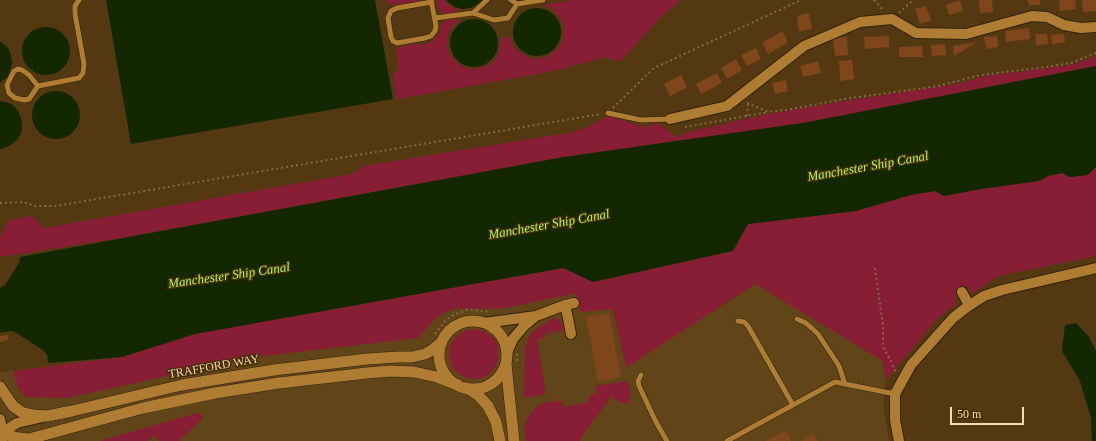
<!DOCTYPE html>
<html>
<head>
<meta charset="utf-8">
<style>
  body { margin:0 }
  #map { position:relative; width:1096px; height:441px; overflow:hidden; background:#533811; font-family:"Times New Roman",serif }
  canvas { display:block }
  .scale { position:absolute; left:950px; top:407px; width:74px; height:18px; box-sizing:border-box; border:2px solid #f5dab8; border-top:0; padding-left:5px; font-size:12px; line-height:14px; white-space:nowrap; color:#f5dab8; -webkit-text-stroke:3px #482e05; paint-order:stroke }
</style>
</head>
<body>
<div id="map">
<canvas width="1096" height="441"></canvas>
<div class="scale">50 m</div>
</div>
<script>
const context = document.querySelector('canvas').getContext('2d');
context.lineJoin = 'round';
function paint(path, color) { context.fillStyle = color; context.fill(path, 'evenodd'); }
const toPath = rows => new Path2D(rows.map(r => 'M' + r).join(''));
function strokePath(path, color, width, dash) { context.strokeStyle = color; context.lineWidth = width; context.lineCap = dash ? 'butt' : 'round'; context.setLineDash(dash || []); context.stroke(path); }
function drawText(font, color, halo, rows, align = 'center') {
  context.font = font + ' "Times New Roman",serif'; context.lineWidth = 3; context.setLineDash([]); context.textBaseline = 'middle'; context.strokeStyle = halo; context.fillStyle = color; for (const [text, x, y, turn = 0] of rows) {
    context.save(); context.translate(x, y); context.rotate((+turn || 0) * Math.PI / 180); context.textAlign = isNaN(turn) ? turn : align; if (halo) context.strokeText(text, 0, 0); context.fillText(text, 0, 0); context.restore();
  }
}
const built = toPath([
  [856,211,886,380,883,405,889,441,0,441,0,372,122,357,195,334,564,268]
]);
const green = toPath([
  [386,0,423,0,422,1,393,5,388,3],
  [436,0,443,0,453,8,461,10,447,14,442,13,439,10],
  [572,0,681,0,661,17,621,61,601,57,592,61,549,72,397,99,393,73,399,71,396,51,402,46,430,43,437,36,440,31,441,25,446,20,460,19,453,26,449,31,448,36,447,48,454,60,460,65,466,68,474,69,490,65,498,56,501,38,510,37,511,41,515,48,519,52,526,56,533,59,539,59,545,58,555,51,563,40,564,30,563,24,560,17,556,12,551,8,544,5],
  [1096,56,1096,66,803,123,564,157,121,238,0,257,0,238,9,220,32,216,44,228,352,174,364,166,569,133,588,127,608,116,645,127,658,123,676,137,689,132,768,114,857,99,958,84,985,76,1072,65],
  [1096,167,1096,256,998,276,972,294,967,286,956,290,955,305,938,318,886,380,883,361,755,284,626,368,613,309,581,312,576,293,506,308,480,309,456,308,438,316,418,338,247,358,67,398,25,397,18,387,13,371,122,357,195,334,564,268,593,282,733,251,748,224,856,211,911,195,935,191,944,196,981,189,1039,181,1048,176,1062,173,1070,177,1087,175],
  [554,318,558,319,563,325,563,331,546,333,544,339,537,339,546,394,524,398,525,348,530,335,536,329],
  '449 354a25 25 0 1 1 50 0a25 25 0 1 1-50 0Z',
  [627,381,631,392,629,403,620,403,612,396,582,436,580,441,526,441,524,428,526,421,531,413,539,405,548,402,562,401,563,407,589,402,589,395,597,393,596,386],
  [200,412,203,418,179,441,160,441,154,435,148,441,100,441]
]);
const water = toPath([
  [106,0,375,0,393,99,131,144],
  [446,0,483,0,478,4,471,8,463,9,455,7,448,2],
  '513 32a24 24 0 1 1 48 0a24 24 0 1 1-48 0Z',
  '450 43a24 24 0 1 1 48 0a24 24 0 1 1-48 0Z',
  '22 51a24 24 0 1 1 48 0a24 24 0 1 1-48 0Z',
  [0,41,8,48,11,55,12,63,10,70,7,77,0,83],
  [1096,66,1096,167,1088,175,1070,177,1062,173,1048,176,1039,181,981,189,944,196,935,191,911,195,856,211,748,224,733,251,593,282,563,268,195,334,122,357,48,363,47,355,43,350,15,332,10,331,0,333,0,288,5,285,19,263,20,257,564,157,803,123],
  '32 115a24 24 0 1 1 48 0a24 24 0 1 1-48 0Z',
  [0,101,6,102,13,105,18,111,21,118,22,126,21,133,17,140,11,145,4,148,0,149],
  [1076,323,1089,337,1096,351,1096,441,1092,441,1091,418,1080,381,1062,351,1065,325]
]);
const building = toPath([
  [960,0,963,11,949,15,946,5],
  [979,0,992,0,993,12,980,13],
  [1028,0,1040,0,1040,5,1029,5],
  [1059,0,1075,0,1076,9,1060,11],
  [1082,0,1096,0,1096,11,1083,12],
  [926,6,931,20,920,24,915,9],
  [809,13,812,29,799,31,797,16],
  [1029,28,1030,39,1006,42,1005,31],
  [782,31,788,42,768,54,762,43],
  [1035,34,1047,34,1048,44,1036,45],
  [1064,34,1065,42,1052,44,1051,35],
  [889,36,889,47,865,49,864,37],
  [997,36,998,47,986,49,984,37],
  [847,37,848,55,835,56,833,38],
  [977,42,954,56,953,46],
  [945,44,946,55,932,56,931,45],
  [922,46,923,57,899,57,899,47],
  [756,48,761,59,747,66,741,55],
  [736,59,742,70,727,79,721,68],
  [852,60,854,79,840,81,839,61],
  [818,61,821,73,803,77,800,66],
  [717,73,722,83,701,94,696,84],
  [681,75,687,87,670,96,664,84],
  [786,80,788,91,775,94,772,83],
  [609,313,621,377,598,382,586,317],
  [8,335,8,340,0,342,0,336],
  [786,430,791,441,766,441],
  [814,434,818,441,801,441]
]);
const path = toPath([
  [874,0,884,11],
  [899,13,913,0],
  [747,103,769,112,792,109,844,99,938,86,981,75,1046,67,1071,63,1096,53],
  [613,108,654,68,801,0],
  [747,116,748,103],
  [685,127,769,112],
  [0,203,23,202,35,206,55,206,601,114],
  [875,268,883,326,883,347,891,361,896,373],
  [435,334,446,320,455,314,467,310,474,310,489,312],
  [517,354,517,364]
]);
const service = toPath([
  [431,0,436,26,435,31,431,36,425,38,397,43,393,41,391,37,388,18,391,11,397,8,432,2],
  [511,0,517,4,543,0],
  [473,13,487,0],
  [435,18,473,13,494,20,508,18,517,4],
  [38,86,29,75,22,70,18,69,14,71,7,85,9,93,15,98,24,100,29,99,38,86,79,78,83,73,84,64,75,14,75,6,79,0],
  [608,113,641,120,670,119],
  [797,319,806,323,818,334,839,366,845,384],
  [738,321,744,322,748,326,793,405],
  [641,375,638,381,639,386,656,422,667,441],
  [727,441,835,382,895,394]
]);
const minor = toPath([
  [670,119,727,106,804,46,860,22,892,19,916,33,966,34,1032,16,1047,17,1064,25,1081,28,1096,27],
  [962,292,969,305],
  [565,305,568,318,571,334],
  [484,323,536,316,565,305,574,303],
  [507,353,513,339,524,326,536,316],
  [0,419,4,437],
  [0,438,3,432,17,423,43,417],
  [899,441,895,420,895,394,901,383,911,365,953,318,967,307,984,296,1002,290,1096,268]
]);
const tertiary = toPath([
  '439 355a34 34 0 1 1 68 0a34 34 0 1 1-68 0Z',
  [506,364,514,441],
  [0,387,13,406,23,413,33,415,47,416,72,411,182,385,237,376,274,370,367,359,398,357,412,357,425,354,432,350,442,342],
  [467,388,479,396,488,406,496,422,500,441],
  [0,429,11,436,19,438,29,439,143,408,215,393,279,383,367,373,390,371,414,372,437,377,458,385]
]);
const streetNames = [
  ["TRAFFORD WAY",214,367,-10]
];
const waterNames = [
  ["Manchester Ship Canal",868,167,-10],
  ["Manchester Ship Canal",549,225,-10],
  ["Manchester Ship Canal",229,276,-8]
];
paint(built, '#624419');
paint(green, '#881e36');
paint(water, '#132703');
paint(building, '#7f461c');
strokePath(service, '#32220b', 6);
strokePath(minor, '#32220b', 12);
strokePath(tertiary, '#32220b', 12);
strokePath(path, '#846944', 2, [2, 3]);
strokePath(service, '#ae7c32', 5);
strokePath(minor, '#ae7c32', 10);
strokePath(tertiary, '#ae7c32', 11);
drawText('12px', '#f5dab8', '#482e05', streetNames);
drawText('italic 13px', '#a9f66a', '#482e05', waterNames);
</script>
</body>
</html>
